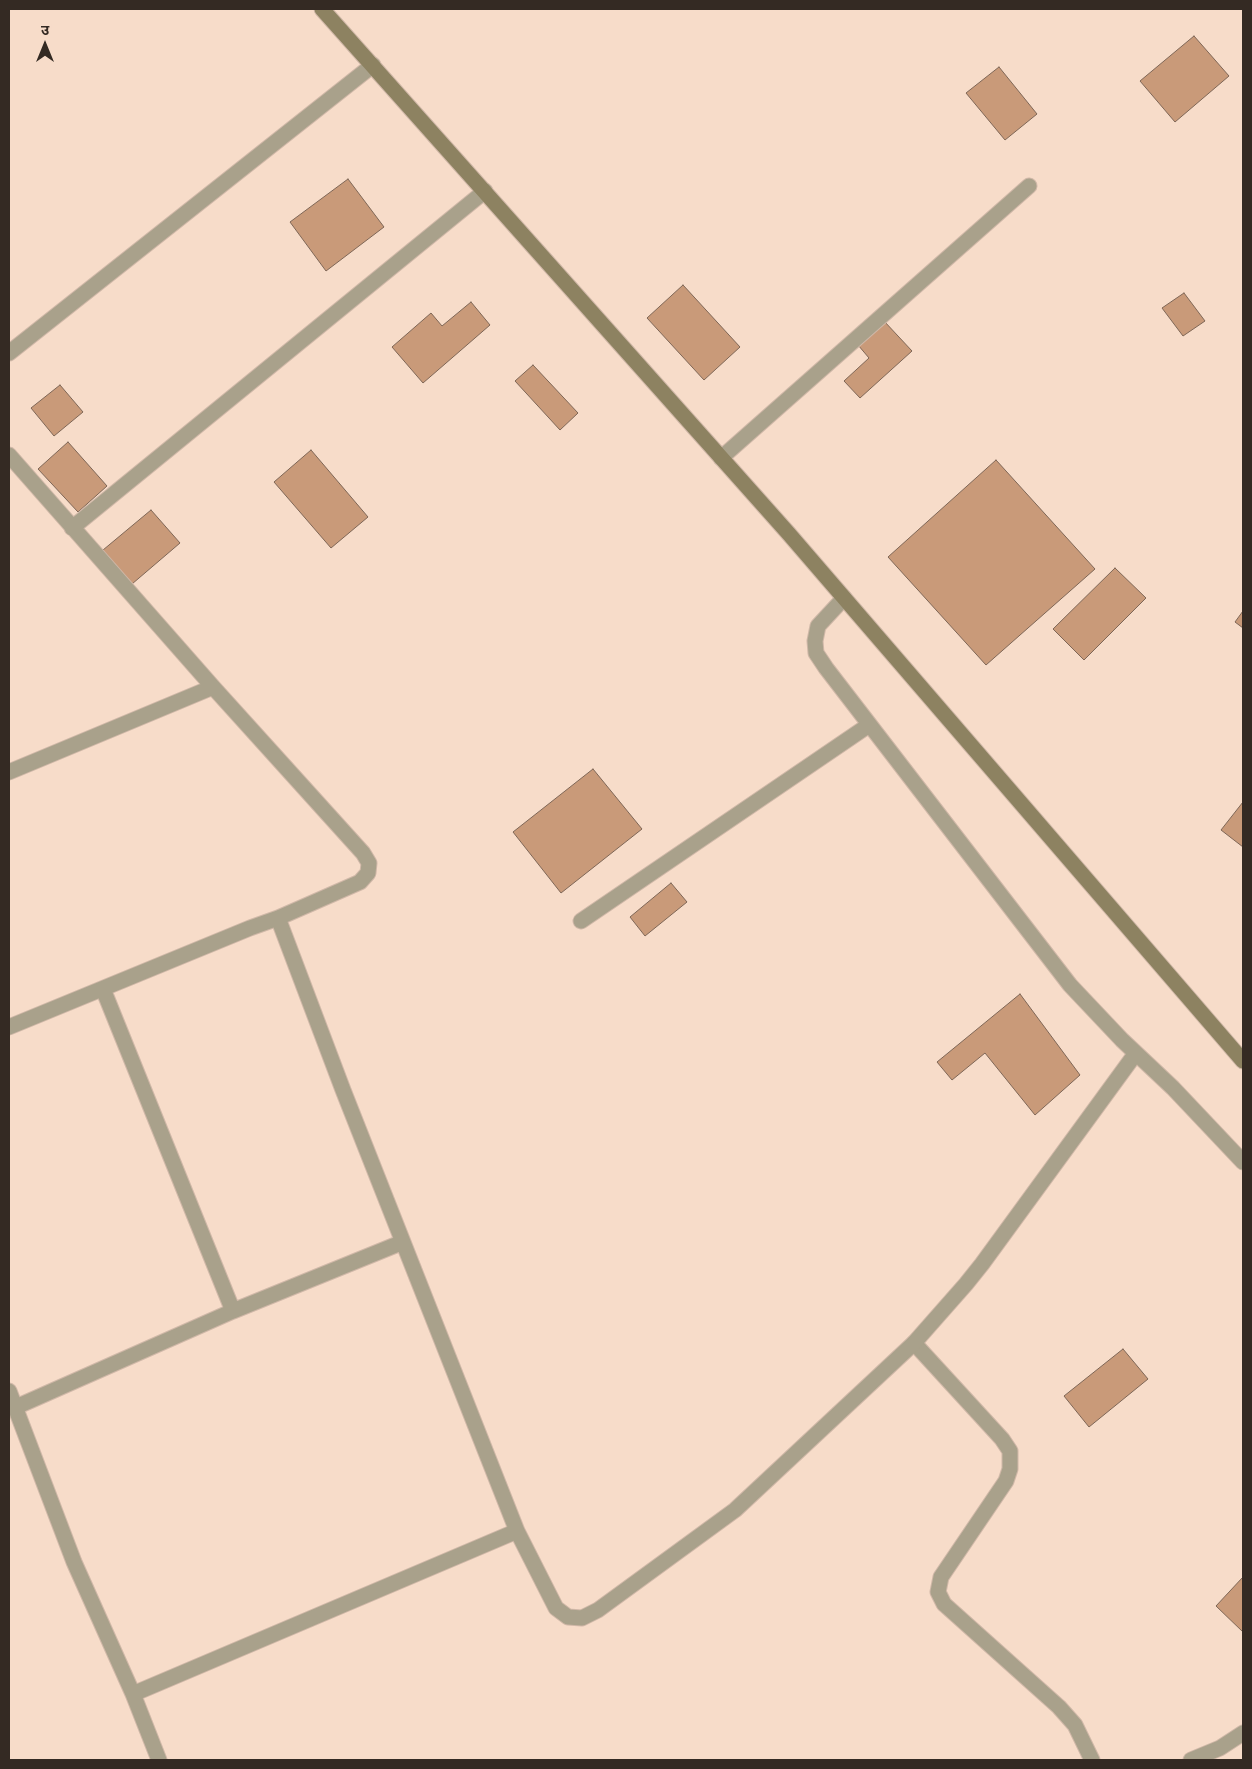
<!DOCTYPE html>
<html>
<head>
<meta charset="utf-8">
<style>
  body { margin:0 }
  #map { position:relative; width:1252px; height:1769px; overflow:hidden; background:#f7dcc9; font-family:Montserrat,"Noto Sans Devanagari",sans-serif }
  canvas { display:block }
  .frame { position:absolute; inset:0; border:10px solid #342a23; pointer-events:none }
  .north { position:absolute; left:20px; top:20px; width:50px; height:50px; -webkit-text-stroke:4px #f7dcc9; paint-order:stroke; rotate:0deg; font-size:14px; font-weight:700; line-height:20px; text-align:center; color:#342a23 }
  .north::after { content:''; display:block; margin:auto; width:18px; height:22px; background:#342a23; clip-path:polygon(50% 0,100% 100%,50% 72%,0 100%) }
</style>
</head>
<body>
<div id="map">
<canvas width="1252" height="1769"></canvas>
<div class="frame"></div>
<div class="north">उ</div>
</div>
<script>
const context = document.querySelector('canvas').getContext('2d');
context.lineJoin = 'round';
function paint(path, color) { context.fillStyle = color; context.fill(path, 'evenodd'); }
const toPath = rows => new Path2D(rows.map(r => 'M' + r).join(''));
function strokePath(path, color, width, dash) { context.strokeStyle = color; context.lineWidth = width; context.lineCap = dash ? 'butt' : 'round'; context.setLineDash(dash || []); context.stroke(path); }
const building = toPath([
  [1194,36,1229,76,1175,122,1140,81,1194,36],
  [999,67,1037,114,1005,140,966,93,999,67],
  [348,179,384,227,326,271,290,222,348,179],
  [683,285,740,347,704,380,647,318,683,285],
  [1184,293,1205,321,1183,336,1162,308,1184,293],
  [471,302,490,325,423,383,392,347,431,313,442,326,471,302],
  [884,321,912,351,860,398,844,381,869,358,858,345,884,321],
  [533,365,578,413,560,430,515,381,533,365],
  [60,385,83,412,54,436,31,408,60,385],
  [68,442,107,486,78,512,38,469,68,442],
  [311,450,368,517,331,548,274,482,311,450],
  [996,460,1095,569,986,665,888,557,996,460],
  [151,510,180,543,132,584,103,550,151,510],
  [1115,568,1146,598,1084,660,1053,629,1115,568],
  [1243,611,1243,628,1235,622,1243,611],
  [593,769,642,829,561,893,513,832,593,769],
  [1243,802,1243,847,1221,830,1243,802],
  [671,883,687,902,645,936,630,917,671,883],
  [1020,994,1080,1075,1035,1115,985,1053,952,1080,937,1062,1020,994],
  [1123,1349,1148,1379,1089,1427,1064,1396,1123,1349],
  [1243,1577,1243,1632,1216,1606,1243,1577]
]);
const lane = toPath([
  [721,458,1029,186],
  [914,1343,1002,1439,1010,1451,1010,1469,1006,1481,941,1577,938,1592,944,1604,1059,1707,1075,1725,1092,1760],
  [1191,1760,1220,1748,1243,1733]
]);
const street = toPath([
  [9,353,373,65],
  [9,455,213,687,363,853,369,863,368,873,360,882,278,918,250,928,9,1027],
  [72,528,485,191],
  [844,598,818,626,815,641,816,653,826,668,1070,985,1122,1040,1173,1088,1243,1162],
  [9,772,213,687],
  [278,918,343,1090,517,1531,556,1608,568,1617,582,1618,598,1610,735,1510,914,1343,966,1284,982,1264,1136,1053],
  [581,921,869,725],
  [103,989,233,1311],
  [9,1391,74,1562,133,1694,159,1760],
  [16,1407,233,1311,403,1242],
  [133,1694,517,1531]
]);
const secondary = toPath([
  [322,9,789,534,1243,1061]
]);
paint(building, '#c99a79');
strokePath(building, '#7e6656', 1);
strokePath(lane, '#d0b8a8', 17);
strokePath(street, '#d0b8a8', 17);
strokePath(secondary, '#d0b8a8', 17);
strokePath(lane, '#a9a18b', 15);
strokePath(street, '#a9a18b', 15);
strokePath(secondary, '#8d8261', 15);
</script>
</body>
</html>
